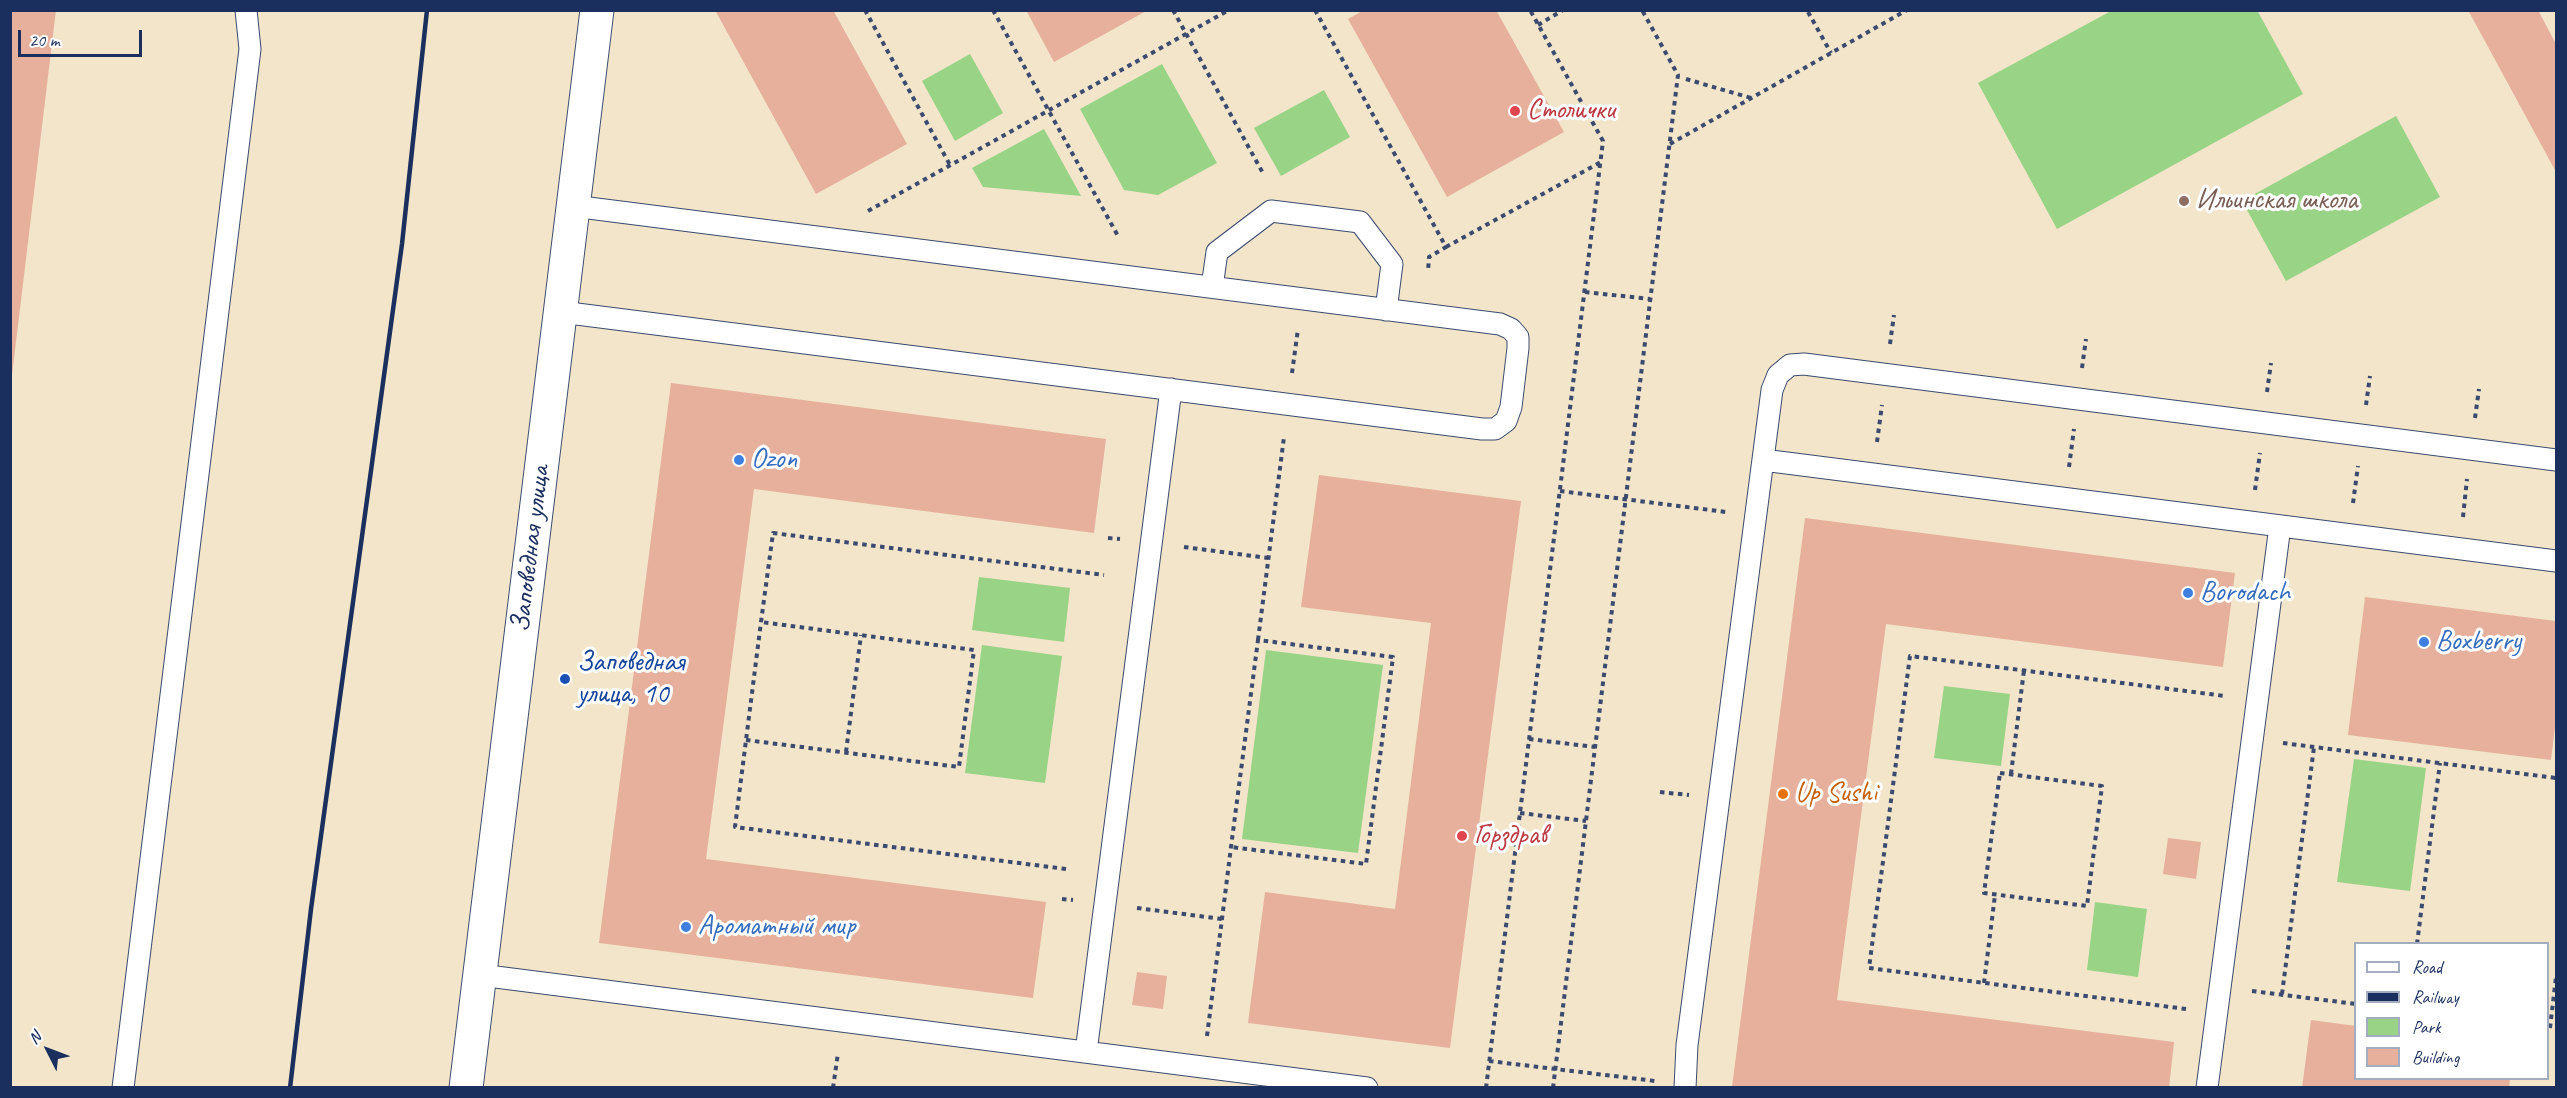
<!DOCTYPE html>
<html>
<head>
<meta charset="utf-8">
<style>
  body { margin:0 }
  #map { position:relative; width:2567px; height:1098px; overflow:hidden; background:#f2e5ca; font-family:Caveat,sans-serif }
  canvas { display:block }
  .frame { position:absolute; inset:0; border:12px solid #1b2f5e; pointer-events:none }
  .legend { position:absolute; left:2354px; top:942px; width:195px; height:138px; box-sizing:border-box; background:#fff; border:2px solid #a4acbf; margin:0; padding:8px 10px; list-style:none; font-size:18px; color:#1b2f5e }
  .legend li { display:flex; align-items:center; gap:12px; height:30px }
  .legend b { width:30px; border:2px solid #a4acbf }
  .north { position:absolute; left:18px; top:1020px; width:60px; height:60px; -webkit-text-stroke:4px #fff; paint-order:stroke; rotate:312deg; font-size:16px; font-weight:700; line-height:24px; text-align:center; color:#1b2f5e }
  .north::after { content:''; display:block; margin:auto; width:21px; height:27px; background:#1b2f5e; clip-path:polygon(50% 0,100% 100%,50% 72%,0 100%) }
  .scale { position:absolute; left:18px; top:30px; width:124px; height:27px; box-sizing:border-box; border:3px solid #1b2f5e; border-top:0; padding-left:8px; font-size:18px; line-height:21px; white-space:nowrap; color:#1b2f5e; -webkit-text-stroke:4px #fff; paint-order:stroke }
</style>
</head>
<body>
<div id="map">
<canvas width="2567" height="1098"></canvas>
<div class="frame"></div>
<ul class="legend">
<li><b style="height:8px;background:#fff"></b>Road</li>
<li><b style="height:8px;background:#1b2f5e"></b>Railway</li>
<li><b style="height:16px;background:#99d386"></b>Park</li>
<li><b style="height:16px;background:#e6b09c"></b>Building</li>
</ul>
<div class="north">N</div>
<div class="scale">20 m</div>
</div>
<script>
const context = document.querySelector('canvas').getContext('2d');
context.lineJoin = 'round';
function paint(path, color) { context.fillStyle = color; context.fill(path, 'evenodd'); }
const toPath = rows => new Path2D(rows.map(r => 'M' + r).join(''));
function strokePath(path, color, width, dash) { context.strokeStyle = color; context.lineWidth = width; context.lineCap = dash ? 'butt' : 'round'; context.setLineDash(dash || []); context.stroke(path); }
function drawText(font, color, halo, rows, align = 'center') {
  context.font = font + ' Caveat,sans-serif'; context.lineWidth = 6; context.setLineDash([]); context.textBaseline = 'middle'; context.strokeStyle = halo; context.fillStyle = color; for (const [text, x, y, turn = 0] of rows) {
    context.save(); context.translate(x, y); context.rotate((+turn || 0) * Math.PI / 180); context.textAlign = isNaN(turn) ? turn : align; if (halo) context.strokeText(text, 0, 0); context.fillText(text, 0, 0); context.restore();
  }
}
const green = toPath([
  [2257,10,2303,94,2057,229,1978,83,2111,11],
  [970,54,1003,113,955,141,922,81],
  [1162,64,1217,163,1158,195,1124,190,1080,109],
  [1324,90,1350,137,1281,176,1254,128],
  [2396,116,2440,197,2286,281,2242,201],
  [1044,129,1081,196,983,187,972,168],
  [979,577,1070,588,1064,642,972,630],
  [982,645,1062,656,1045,783,965,773],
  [1266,650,1383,665,1358,853,1242,839],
  [1944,686,2010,694,2001,766,1934,758],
  [2354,759,2426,768,2410,891,2337,882],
  [2095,902,2147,909,2138,977,2087,970]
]);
const building = toPath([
  [10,10,56,10,12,375,10,375],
  [715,10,833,10,907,144,816,194],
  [1026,10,1148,10,1054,62],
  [1364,10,1496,10,1564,132,1447,197,1348,19],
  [2468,10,2538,10,2556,44,2556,172],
  [671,383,1106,439,1094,533,754,489,706,859,1046,902,1033,998,599,943],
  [1319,475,1521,501,1450,1048,1248,1023,1265,892,1395,909,1431,623,1301,607],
  [1805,518,2235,573,2223,667,1886,624,1837,1000,2174,1042,2169,1088,1732,1087],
  [2365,597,2556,621,2556,719,2551,760,2348,735],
  [2168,838,2201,842,2196,879,2163,874],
  [1137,972,1167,976,1163,1009,1132,1005],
  [2311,1020,2356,1026,2356,1078,2510,1078,2509,1088,2302,1088]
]);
const path = toPath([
  [865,10,950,165],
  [993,10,1118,236],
  [1173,10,1264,175],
  [1315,10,1446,247,1429,257,1428,272],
  [1808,12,1831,53],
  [1538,25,1563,10],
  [1686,79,1751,98],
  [1670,144,1907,10],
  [868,211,1229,10],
  [1446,247,1601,162],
  [1585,292,1650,299],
  [1890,344,1894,315],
  [2082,368,2086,339],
  [1292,373,1298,329],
  [2267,392,2271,363],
  [2366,405,2370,376],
  [2475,418,2479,389],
  [1877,442,1882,405],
  [2069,467,2074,429],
  [2255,490,2260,453],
  [1560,491,1726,512],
  [2353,503,2358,466],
  [2463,517,2467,479],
  [1108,538,1120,539],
  [1184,547,1268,558],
  [1258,640,1284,437],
  [1529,739,1595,747],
  [746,740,959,767,974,650,761,622],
  [2283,743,2556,778],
  [846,752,861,635],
  [2000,773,2102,786,2087,906,1984,893,2000,773],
  [2011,774,2024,670],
  [1660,792,1689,795],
  [1520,813,1586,821],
  [1066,869,735,827,761,622,773,533,1104,575],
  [1062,899,1073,900],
  [1137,908,1222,919],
  [2417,944,2440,763],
  [1984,983,1995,895],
  [2252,991,2356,1004],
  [2282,994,2314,747],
  [2186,1009,1869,968,1910,656,2225,696],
  [2550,1028,2556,977],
  [1207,1036,1222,919,1231,847,1258,640,1393,657,1366,864,1231,847],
  [1489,1061,1655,1081],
  [833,1088,838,1053],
  [1486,1088,1603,141,1530,10],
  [1553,1088,1678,75,1642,10]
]);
const lane = toPath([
  [1212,287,1217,252,1271,211,1360,222,1392,264,1386,310],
  [561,312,1482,429,1495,429,1506,421,1511,407,1518,348,1518,337,1511,329,1500,324,573,206],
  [1763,460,2556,561],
  [480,975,1367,1088],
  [1086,1052,1171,389],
  [123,1088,250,49,246,10],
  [1685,1088,1687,1045,1772,390,1778,375,1790,365,1804,364,2556,460],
  [2207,1088,2280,526]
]);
const street = toPath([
  [466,1088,597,10]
]);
const rail = toPath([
  [290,1088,311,909,402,244,427,10]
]);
const markers = [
  [1515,111,6,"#e0444e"],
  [2184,201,6,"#8d6e63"],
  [739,460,6,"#3f7fe0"],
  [2188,593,6,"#3f7fe0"],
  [2424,642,6,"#3f7fe0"],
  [565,679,6,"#1a4fb4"],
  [1783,794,6,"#e8710a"],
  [1462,836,6,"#e0444e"],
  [686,927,6,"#3f7fe0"]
];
const healthNames = [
  ["Столички",1527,111],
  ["Горздрав",1474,836]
];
const educationNames = [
  ["Ильинская школа",2196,201]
];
const shopNames = [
  ["Ozon",751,460],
  ["Borodach",2200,593],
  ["Boxberry",2436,642],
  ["Ароматный мир",698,927]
];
const streetNames = [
  ["Заповедная улица",531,549,-83]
];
const transitNames = [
  ["Заповедная",577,663],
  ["улица, 10",577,695]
];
const foodNames = [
  ["Up Sushi",1795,794]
];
paint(green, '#99d386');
paint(building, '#e6b09c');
strokePath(lane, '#3b4a6e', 23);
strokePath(street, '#3b4a6e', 35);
strokePath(path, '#3b4a6e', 4, [4.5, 4.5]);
strokePath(lane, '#fff', 21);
strokePath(street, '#fff', 33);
strokePath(rail, '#1b2f5e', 4.5);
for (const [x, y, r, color] of markers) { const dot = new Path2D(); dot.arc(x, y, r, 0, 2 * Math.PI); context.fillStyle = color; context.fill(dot); strokePath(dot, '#fff', 2); }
drawText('28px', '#be3a42', '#fff', healthNames, 'left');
drawText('28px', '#785e54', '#fff', educationNames, 'left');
drawText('28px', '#366cbe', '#fff', shopNames, 'left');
drawText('28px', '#1b2f5e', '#fff', streetNames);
drawText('28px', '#164399', '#fff', transitNames, 'left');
drawText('28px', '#c56008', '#fff', foodNames, 'left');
</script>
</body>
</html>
